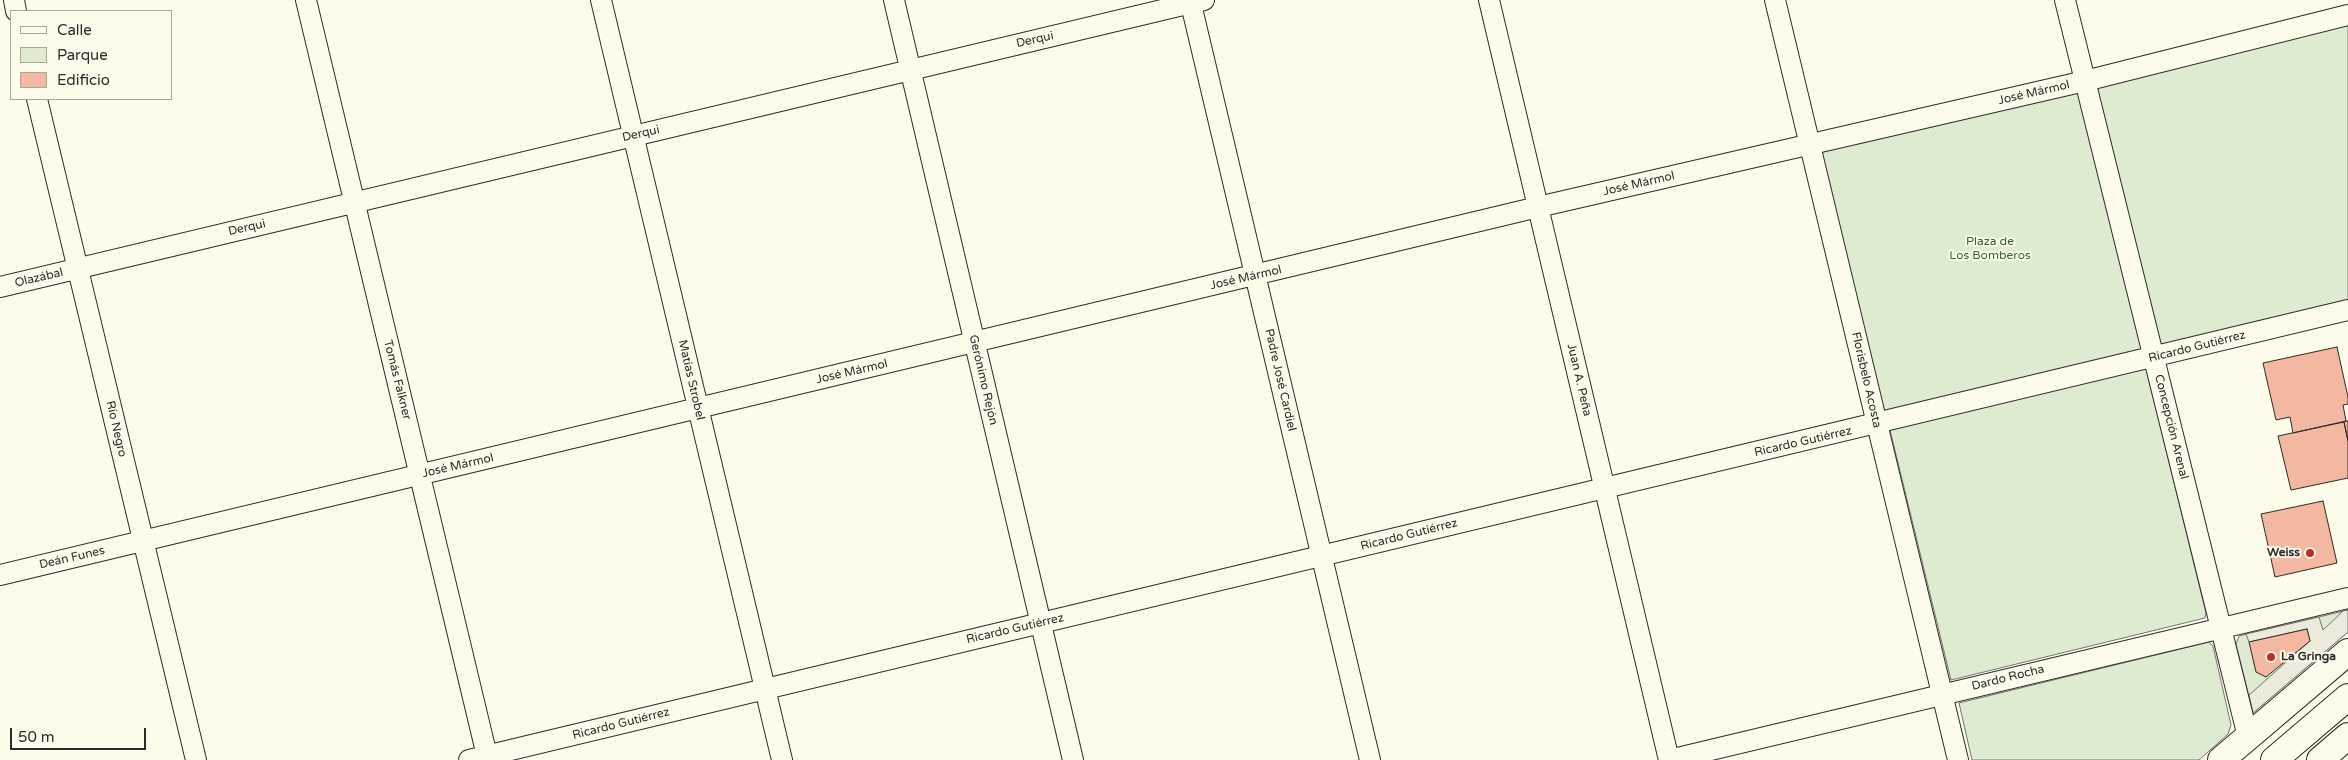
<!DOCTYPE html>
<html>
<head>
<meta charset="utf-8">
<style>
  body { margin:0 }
  #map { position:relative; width:2348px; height:760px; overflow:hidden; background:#fdfbea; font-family:"Varela Round",sans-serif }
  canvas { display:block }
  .legend { position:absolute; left:10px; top:10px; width:162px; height:90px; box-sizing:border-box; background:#fdfbea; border:1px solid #a9a89e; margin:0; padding:6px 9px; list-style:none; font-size:15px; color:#2b2b2b }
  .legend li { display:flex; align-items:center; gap:10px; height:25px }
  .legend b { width:25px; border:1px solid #a9a89e }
  .scale { position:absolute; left:10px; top:728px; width:136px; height:22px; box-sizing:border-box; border:2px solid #2b2b2b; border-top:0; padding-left:6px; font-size:15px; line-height:18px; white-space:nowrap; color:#2b2b2b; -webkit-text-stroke:4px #fdfbea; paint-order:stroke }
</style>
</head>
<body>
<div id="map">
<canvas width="2348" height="760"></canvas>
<ul class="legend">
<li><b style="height:6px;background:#fdfbea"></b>Calle</li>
<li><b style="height:14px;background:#deebd1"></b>Parque</li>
<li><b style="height:14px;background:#f2b8a0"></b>Edificio</li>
</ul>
<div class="scale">50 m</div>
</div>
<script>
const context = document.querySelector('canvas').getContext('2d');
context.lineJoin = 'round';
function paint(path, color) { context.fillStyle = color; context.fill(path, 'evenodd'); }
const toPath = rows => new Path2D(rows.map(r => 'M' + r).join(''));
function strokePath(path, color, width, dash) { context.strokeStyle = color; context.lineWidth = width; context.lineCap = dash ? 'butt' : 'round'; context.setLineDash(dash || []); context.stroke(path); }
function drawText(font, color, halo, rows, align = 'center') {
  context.font = font + ' "Varela Round",sans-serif'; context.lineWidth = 4; context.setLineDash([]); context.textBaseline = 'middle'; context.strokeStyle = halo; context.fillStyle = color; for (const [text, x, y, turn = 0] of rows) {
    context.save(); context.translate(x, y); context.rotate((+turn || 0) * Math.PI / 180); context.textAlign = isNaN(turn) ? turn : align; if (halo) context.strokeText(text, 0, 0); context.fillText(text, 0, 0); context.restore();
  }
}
const green = toPath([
  [2348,20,2348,305,1878,418,1820,146,2348,20],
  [2146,368,2206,613,2205,618,1951,680,1890,430,2146,368],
  [2348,610,2348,632,2253,713,2236,644,2239,636,2348,610],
  [2209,642,2213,646,2231,725,2228,734,2199,760,1972,760,1959,703,2209,642]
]);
const parking = toPath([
  [2348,610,2348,632,2253,713,2249,695,2310,641,2307,629,2249,642,2246,634,2319,617,2323,630,2343,611,2348,610]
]);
const building = toPath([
  [2337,347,2348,397,2348,404,2343,405,2346,421,2293,433,2290,417,2276,420,2263,363,2337,347],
  [2346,421,2348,421,2348,441,2344,422,2346,421],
  [2344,422,2348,441,2348,478,2291,490,2278,436,2344,422],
  [2323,501,2337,563,2275,577,2261,514,2323,501],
  [2307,629,2310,641,2266,677,2256,672,2249,642,2307,629]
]);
const minor = toPath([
  [14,0,16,11],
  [306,0,488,760],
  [601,0,782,760],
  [894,0,1073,760],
  [1190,0,1370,760],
  [1489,0,1669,760],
  [1775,0,1958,760],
  [2065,0,2248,737],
  [37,99,196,760],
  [0,287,1204,0],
  [0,575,1538,207,2085,81,2348,15],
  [469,760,2348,310],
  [1669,760,2348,598]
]);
const major = toPath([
  [2221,760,2348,652],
  [2274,760,2348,697],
  [2320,760,2348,736]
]);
const markers = [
  [2310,553,5,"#c62828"],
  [2271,657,5,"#c62828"]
];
const streetNames = [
  ["Derqui",1035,40,-13],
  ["José Mármol",2034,93,-13],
  ["Derqui",641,134,-13],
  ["José Mármol",1639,184,-13],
  ["Derqui",247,228,-13],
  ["Olazábal",39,278,-13],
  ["José Mármol",1246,278,-13],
  ["Ricardo Gutiérrez",2197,347,-14],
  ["José Mármol",852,372,-13],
  ["Tomás Falkner",397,380,76],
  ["Matías Strobel",691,380,77],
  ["Gerónimo Rejón",983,380,77],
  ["Padre José Cardiel",1280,380,77],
  ["Juan A. Peña",1579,380,77],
  ["Florisbelo Acosta",1866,380,77],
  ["Concepción Arenal",2171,427,76],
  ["Río Negro",116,429,77],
  ["Ricardo Gutiérrez",1803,442,-13],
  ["José Mármol",458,466,-13],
  ["Ricardo Gutiérrez",1409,535,-14],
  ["Deán Funes",72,558,-13],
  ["Ricardo Gutiérrez",1015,629,-13],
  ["Dardo Rocha",2008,678,-14],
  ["Ricardo Gutiérrez",621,724,-14]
];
const parkNames = [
  ["Plaza de",1990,242],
  ["Los Bomberos",1990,256]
];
const poiNames = [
  ["Weiss",2300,553],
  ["La Gringa",2281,657,"left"]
];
paint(green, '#deebd1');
strokePath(green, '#74746e', 1);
paint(parking, '#eceadb');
strokePath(parking, '#74746e', 1);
paint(building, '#f2b8a0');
strokePath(building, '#2b2b2b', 1);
strokePath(minor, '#2b2b2b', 22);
strokePath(major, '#2b2b2b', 28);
strokePath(minor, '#fdfbea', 20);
strokePath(major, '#fdfbea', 26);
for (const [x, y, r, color] of markers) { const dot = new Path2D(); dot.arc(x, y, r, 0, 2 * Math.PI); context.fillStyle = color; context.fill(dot); strokePath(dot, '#fdfbea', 2); }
drawText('12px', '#2b2b2b', '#fdfbea', streetNames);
drawText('12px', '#34623c', '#fdfbea', parkNames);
drawText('bold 12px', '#2b2b2b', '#fdfbea', poiNames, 'right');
</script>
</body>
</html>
